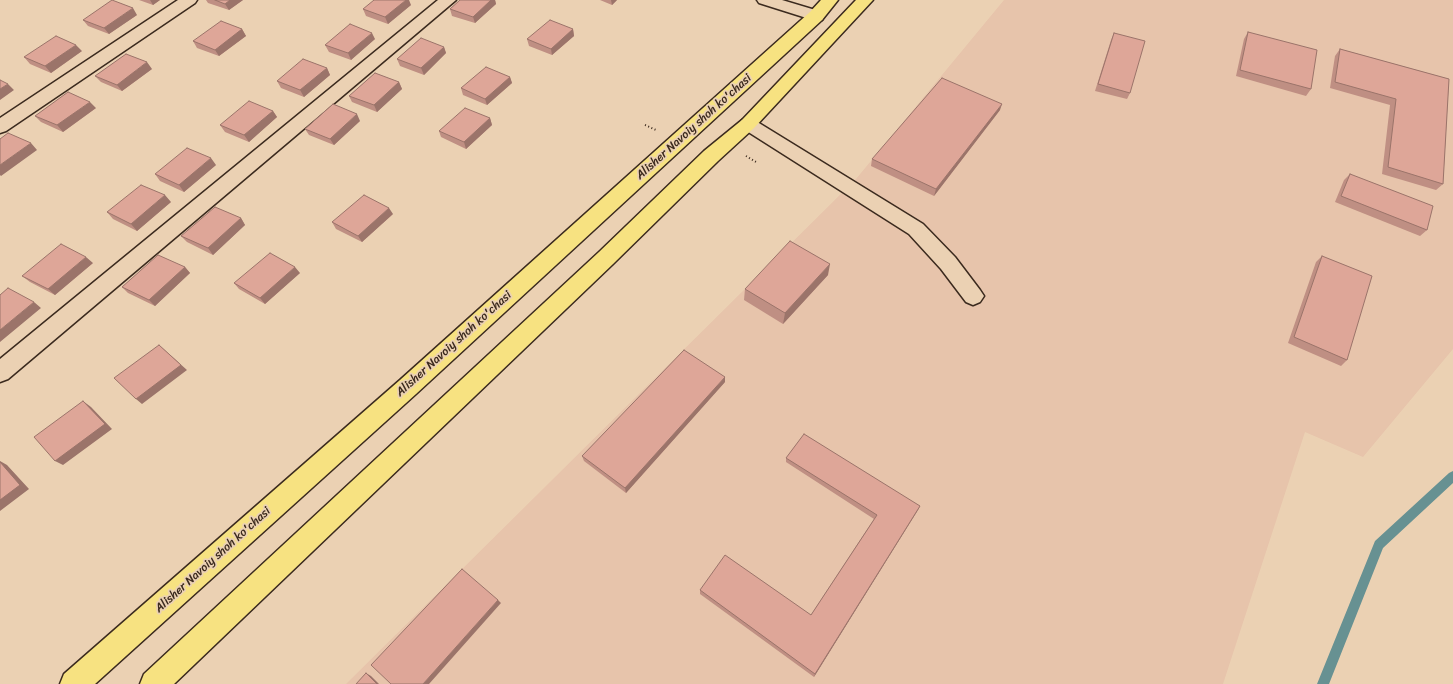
<!DOCTYPE html>
<html>
<head>
<meta charset="utf-8">
<style>
  body { margin:0 }
  canvas { display:block; background:#ebd1b3 }
</style>
</head>
<body>
<canvas width="1453" height="684"></canvas>
<script>
const context = document.querySelector('canvas').getContext('2d');
context.lineJoin = 'round';
function paint(path, color) { context.fillStyle = color; context.fill(path, 'evenodd'); }
const toPath = rows => new Path2D(rows.map(r => 'M' + r).join(''));
function strokePath(path, color, width, dash) { context.strokeStyle = color; context.lineWidth = width; context.lineCap = dash ? 'butt' : 'round'; context.setLineDash(dash || []); context.stroke(path); }
function drawText(font, color, halo, rows, align = 'center') {
  context.font = font + ' Sriracha,sans-serif'; context.lineWidth = 3.5; context.setLineDash([]); context.textBaseline = 'middle'; context.strokeStyle = halo; context.fillStyle = color; for (const [text, x, y, turn = 0] of rows) {
    context.save(); context.translate(x, y); context.rotate((+turn || 0) * Math.PI / 180); context.textAlign = isNaN(turn) ? turn : align; if (halo) context.strokeText(text, 0, 0); context.fillText(text, 0, 0); context.restore();
  }
}
const built = toPath([
  [1004,0,1453,0,1453,349,1363,457,1305,432,1223,684,346,684,856,179]
]);
const stream = toPath([
  [1453,471,1453,483,1383,548,1329,684,1317,684,1375,541,1449,473,1453,471]
]);
const path = toPath([
  [645,125,656,130],
  [746,156,758,163]
]);
const minor = toPath([
  [178,0,197,0,195,3,6,131,0,133,0,118,178,0],
  [438,0,456,0,8,379,0,382,0,359,438,0],
  [757,0,782,0,822,12,824,16,822,20,816,21,759,3,757,0],
  [748,118,754,120,923,224,955,257,980,290,984,296,980,302,973,305,966,302,941,269,909,234,742,128,739,124,742,120,748,118]
]);
const major = toPath([
  [821,0,838,0,822,20,416,394,95,684,60,684,64,674,400,380,810,12,821,0],
  [856,0,873,0,754,128,718,161,613,264,174,684,140,684,144,674,599,252,704,151,742,120,856,0]
]);
const wall = toPath([
  [139,0,160,0,153,5],
  [206,0,243,0,229,10,208,3],
  [460,0,495,0,496,4,475,23,452,16,450,9],
  [600,0,617,0,612,5],
  [411,5,388,24,366,16,363,9],
  [137,15,109,34,88,26,83,20],
  [242,29,246,36,219,56,197,48,193,41],
  [573,29,574,36,552,55,529,46,527,39],
  [1248,32,1311,89,1306,96,1236,76,1244,39],
  [1114,33,1130,93,1127,99,1095,91,1111,40],
  [375,39,351,60,329,52,325,45],
  [444,47,446,53,424,75,400,66,397,59],
  [1340,49,1449,79,1443,184,1436,190,1382,174,1390,105,1330,88,1335,56],
  [82,51,51,73,30,64,24,57],
  [327,68,330,75,304,97,281,88,277,81],
  [152,69,122,91,101,82,95,76],
  [510,77,512,83,487,105,463,95,461,88],
  [399,82,402,89,377,112,352,102,349,96],
  [96,108,63,132,41,122,35,116],
  [1000,110,934,196,871,166,872,159],
  [273,111,277,117,249,142,225,132,220,125],
  [490,118,492,125,466,149,441,137,439,131],
  [360,121,334,145,309,135,305,129],
  [216,165,184,192,160,181,155,174],
  [1350,174,1427,230,1420,236,1335,202,1344,180],
  [171,202,137,231,113,219,107,212],
  [393,214,362,242,336,229,332,222],
  [241,218,245,225,213,255,187,242,181,236],
  [1322,256,1347,360,1341,366,1288,343,1316,262],
  [93,263,55,295,30,282,22,276],
  [185,267,190,273,155,306,128,293,122,287],
  [300,273,265,304,239,289,234,283],
  [828,275,783,324,744,300,745,289],
  [725,382,626,493,584,461,582,456],
  [786,458,920,506,814,677,700,594,700,590,811,615,874,519,786,462]
]);
const shadedWall = toPath([
  [150,0,160,0,153,5],
  [230,0,243,0,229,10,225,4],
  [406,0,409,0,411,5,388,24,385,17],
  [491,0,495,0,496,4,475,23,473,17],
  [611,0,617,0,612,5],
  [133,8,137,15,109,34,104,28],
  [242,29,246,36,219,56,215,50],
  [573,29,574,36,552,55,551,49],
  [372,33,375,39,351,60,348,53],
  [76,45,82,51,51,73,45,66],
  [444,47,446,53,424,75,421,68],
  [147,62,152,69,122,91,117,85],
  [327,68,330,75,304,97,300,90],
  [510,77,512,83,487,105,485,99],
  [399,82,402,89,377,112,374,105],
  [8,84,14,90,0,100,0,89],
  [90,102,96,108,63,132,57,125],
  [1002,104,1000,110,934,196,936,189],
  [273,111,277,117,249,142,244,135],
  [357,114,360,121,334,145,330,139],
  [490,118,492,125,466,149,464,142],
  [31,143,37,150,1,176,0,175,0,165],
  [211,158,216,165,184,192,179,185],
  [165,195,171,202,137,231,131,224],
  [389,208,393,214,362,242,358,236],
  [241,218,245,225,213,255,208,248],
  [86,257,93,263,55,295,48,289],
  [830,264,828,275,783,324,785,313],
  [185,267,190,273,155,306,149,300],
  [295,267,300,273,265,304,260,298],
  [34,302,41,308,0,342,0,330],
  [159,345,187,370,142,404,136,399],
  [725,377,725,382,626,493,625,488],
  [83,401,91,407,112,429,63,465,55,461],
  [0,461,7,465,29,489,0,511],
  [920,506,918,510,814,677,815,674],
  [498,600,501,603,429,684,423,684],
  [366,673,371,676,379,684,377,684]
]);
const building = toPath([
  [112,0,133,8,104,28,83,20,112,0],
  [215,0,230,0,225,4,215,0],
  [374,0,406,0,385,17,363,9,374,0],
  [460,0,491,0,473,17,450,9,460,0],
  [550,20,573,29,551,49,527,39,550,20],
  [221,21,242,29,215,50,193,41,221,21],
  [350,24,372,33,348,53,325,45,350,24],
  [1248,32,1317,50,1311,89,1240,70,1248,32],
  [1114,33,1145,41,1130,93,1098,84,1114,33],
  [56,36,76,45,45,66,24,57,56,36],
  [421,38,444,47,421,68,397,59,421,38],
  [1340,49,1449,79,1443,184,1388,167,1396,99,1335,82,1340,49],
  [126,54,147,62,117,85,95,76,126,54],
  [303,59,327,68,300,90,277,81,303,59],
  [486,67,510,77,485,99,461,88,486,67],
  [375,73,399,82,374,105,349,96,375,73],
  [942,78,1002,104,936,189,872,159,942,78],
  [0,80,8,84,0,89,0,80],
  [68,92,90,102,57,125,35,116,68,92],
  [249,101,273,111,244,135,220,125,249,101],
  [333,104,357,114,330,139,305,129,333,104],
  [465,108,490,118,464,142,439,131,465,108],
  [8,133,31,143,0,165,0,139,8,133],
  [187,148,211,158,179,185,155,174,187,148],
  [1350,174,1433,206,1427,230,1341,196,1350,174],
  [141,185,165,195,131,224,107,212,141,185],
  [364,195,389,208,358,236,332,222,364,195],
  [215,207,241,218,208,248,181,236,215,207],
  [790,241,830,264,785,313,745,289,790,241],
  [61,244,86,257,48,289,22,276,61,244],
  [270,253,295,267,260,298,234,283,270,253],
  [158,255,185,267,149,300,122,287,158,255],
  [1322,256,1372,276,1347,360,1294,337,1322,256],
  [8,288,34,302,0,330,0,295,8,288],
  [159,345,181,365,136,399,114,378,159,345],
  [684,350,725,377,625,488,582,456,684,350],
  [83,401,105,424,55,461,34,437,83,401],
  [804,434,920,506,815,674,700,590,725,555,811,615,877,515,786,458,804,434],
  [0,462,20,485,0,500,0,462],
  [462,569,498,600,423,684,391,684,371,665,462,569],
  [366,673,377,684,356,684,366,673]
]);
const streetNames = [
  ["Alisher Navoiy shoh ko'chasi",694,127,-42],
  ["Alisher Navoiy shoh ko'chasi",454,344,-42],
  ["Alisher Navoiy shoh ko'chasi",213,560,-42]
];
paint(built, '#e7c4ab');
paint(stream, '#679192');
strokePath(minor, '#3b2a1e', 3);
strokePath(major, '#3b2a1e', 3);
strokePath(path, '#3b2a1e', 2, [1, 2.5]);
paint(minor, '#ebd1b3');
paint(major, '#f7e281');
paint(wall, '#bf8f83');
paint(shadedWall, '#9b746a');
paint(building, '#dea698');
strokePath(building, '#9b746a', 1);
drawText('12px', '#3b2a1e', '#ebd1b3', streetNames);
</script>
</body>
</html>
